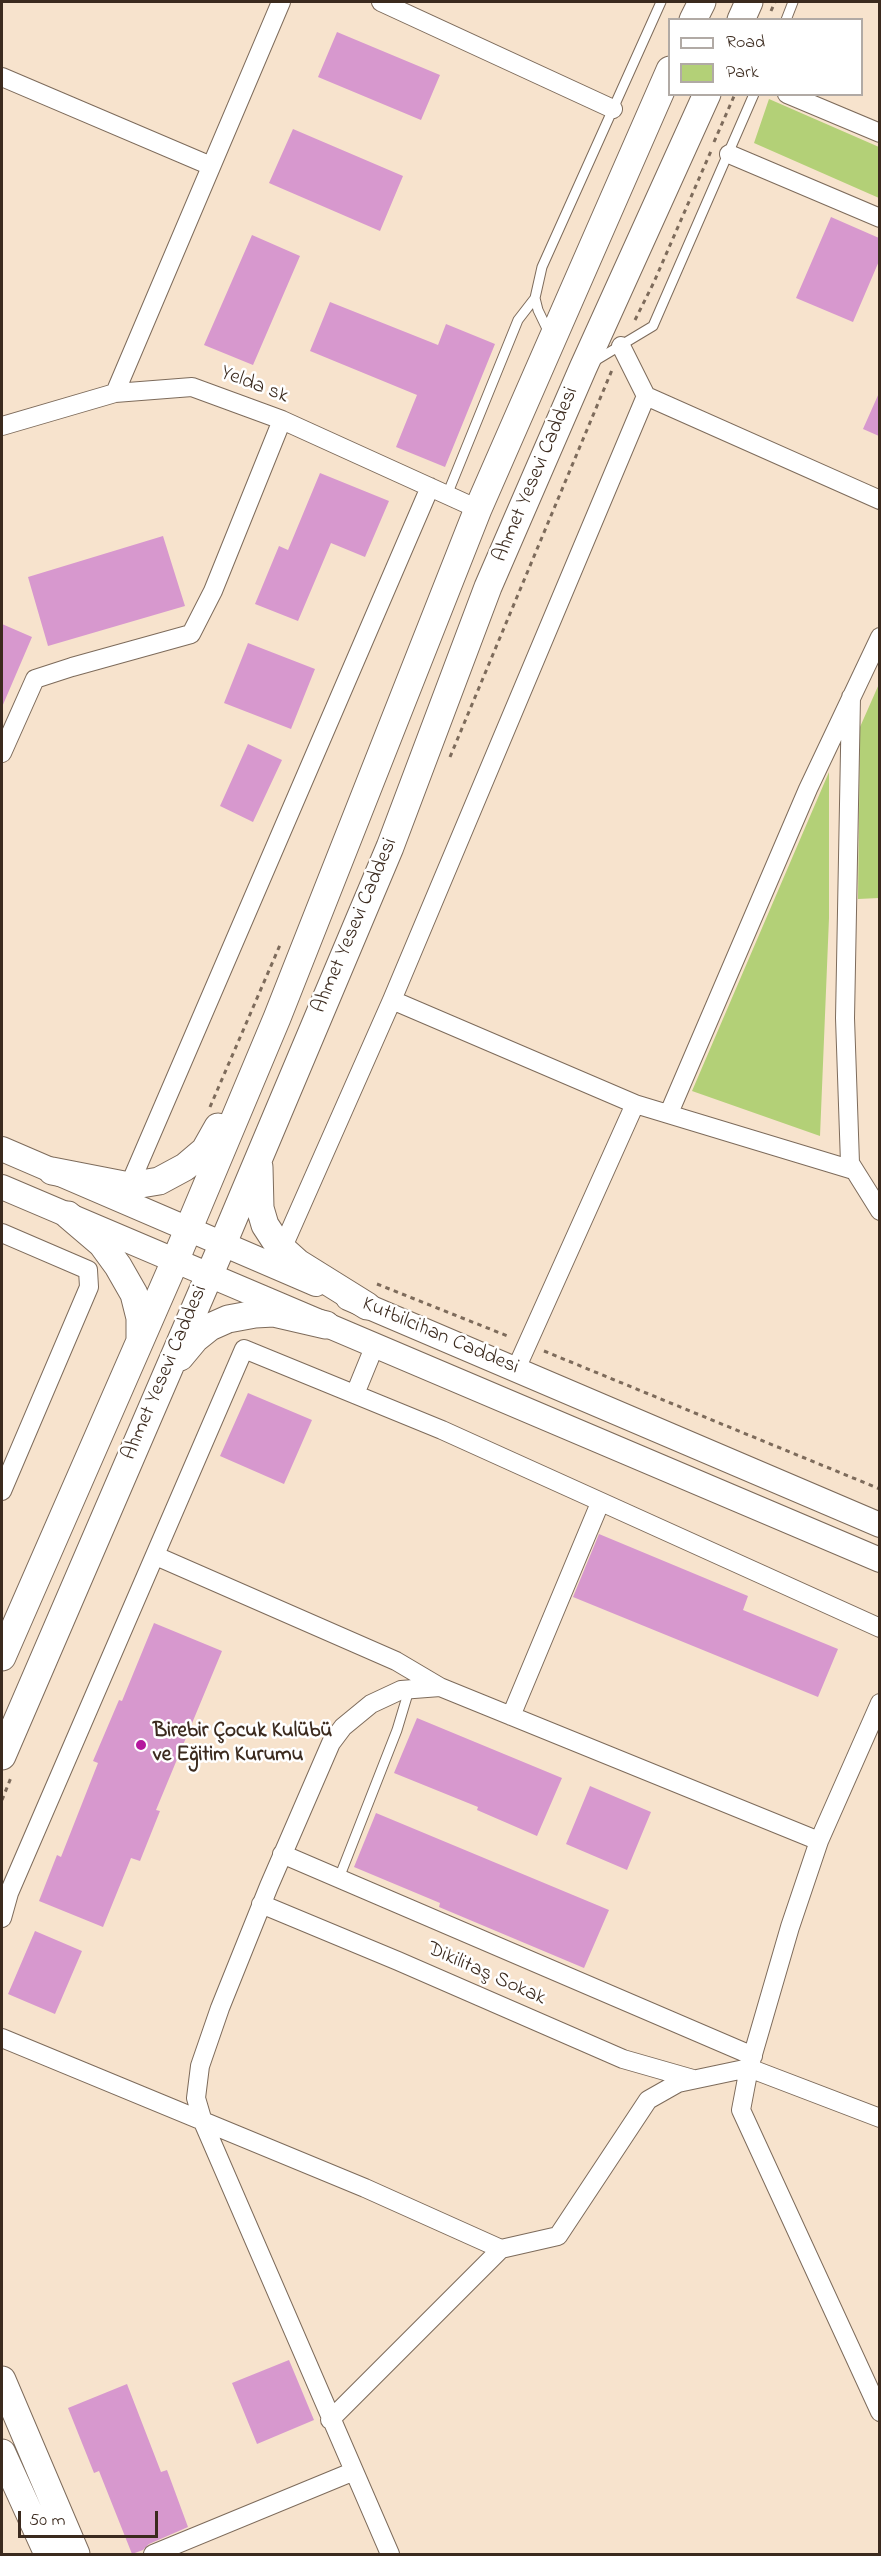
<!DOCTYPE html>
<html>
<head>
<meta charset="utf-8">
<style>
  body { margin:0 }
  #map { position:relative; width:881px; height:2556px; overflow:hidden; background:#f7e3cd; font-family:"Indie Flower",sans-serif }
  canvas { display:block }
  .frame { position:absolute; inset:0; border:3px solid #3b2a1e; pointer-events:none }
  .legend { position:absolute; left:668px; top:18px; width:195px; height:78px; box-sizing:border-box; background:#fff; border:2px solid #b1aaa5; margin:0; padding:8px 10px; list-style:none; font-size:18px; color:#3b2a1e }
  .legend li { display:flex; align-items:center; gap:12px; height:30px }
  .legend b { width:30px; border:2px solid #b1aaa5 }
  .scale { position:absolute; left:18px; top:2511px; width:140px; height:27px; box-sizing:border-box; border:3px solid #3b2a1e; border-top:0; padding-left:8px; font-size:18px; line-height:21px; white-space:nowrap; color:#3b2a1e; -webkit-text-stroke:4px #fff; paint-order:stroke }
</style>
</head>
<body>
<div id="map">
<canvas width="881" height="2556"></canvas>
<div class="frame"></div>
<ul class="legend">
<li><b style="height:8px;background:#fff"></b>Road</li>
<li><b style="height:16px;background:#b3d077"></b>Park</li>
</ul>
<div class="scale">50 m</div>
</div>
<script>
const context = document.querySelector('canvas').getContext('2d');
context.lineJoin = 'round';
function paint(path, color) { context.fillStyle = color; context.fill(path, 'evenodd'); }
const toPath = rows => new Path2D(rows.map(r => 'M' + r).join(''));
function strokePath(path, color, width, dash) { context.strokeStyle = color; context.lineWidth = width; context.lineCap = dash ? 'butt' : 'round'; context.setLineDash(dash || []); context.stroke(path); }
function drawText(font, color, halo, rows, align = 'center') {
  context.font = font + ' "Indie Flower",sans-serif'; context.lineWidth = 5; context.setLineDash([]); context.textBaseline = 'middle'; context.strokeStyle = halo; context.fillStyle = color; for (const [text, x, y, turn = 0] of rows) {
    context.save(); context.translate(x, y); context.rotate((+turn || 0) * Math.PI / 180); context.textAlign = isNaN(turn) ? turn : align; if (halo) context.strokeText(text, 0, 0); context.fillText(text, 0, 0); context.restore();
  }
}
const green = toPath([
  [769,99,879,147,879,198,754,143],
  [879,684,879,898,858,899,860,727],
  [829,772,829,918,820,1136,692,1091]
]);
const building = toPath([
  [337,32,440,75,421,120,318,77],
  [293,129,403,176,380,231,269,183],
  [831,217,879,238,879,261,853,322,796,298],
  [252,235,300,256,253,365,204,345],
  [330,302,438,345,446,324,495,344,445,467,396,447,417,395,310,351],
  [879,393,879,436,863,429],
  [320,473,389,501,365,557,331,543,298,621,255,604,279,546,288,550],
  [163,536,185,606,48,646,28,577],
  [2,624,32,637,2,707],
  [248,643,315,669,291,729,224,703],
  [248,744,282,760,253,822,220,806],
  [248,1393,312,1420,284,1484,220,1456],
  [599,1534,748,1596,743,1610,838,1649,818,1697,573,1597],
  [154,1623,222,1651,156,1810,160,1811,140,1861,131,1858,103,1927,39,1901,57,1855,61,1857,98,1763,93,1761,119,1700,122,1701],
  [417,1718,562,1778,537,1836,477,1810,478,1807,394,1773],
  [590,1786,651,1812,627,1870,566,1844],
  [376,1813,609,1910,584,1968,439,1907,440,1903,354,1867],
  [35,1931,82,1951,55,2014,8,1994],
  [289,2360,314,2420,257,2444,232,2383],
  [127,2384,161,2472,167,2470,188,2527,149,2544,143,2550,132,2554,99,2471,94,2473,68,2408]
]);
const path = toPath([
  [771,11,775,2],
  [714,142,735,94],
  [635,320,654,282,711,151],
  [450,757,612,370],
  [210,1107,280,945],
  [377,1284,510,1337],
  [544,1351,880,1489],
  [2,1800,12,1775]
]);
const service = toPath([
  [786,20,793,2],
  [549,333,538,310,535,298,542,267,661,2],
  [593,362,653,326,754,94],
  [447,495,518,320,535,298],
  [339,1878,397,1730,409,1690]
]);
const minor = toPath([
  [381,2,613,109],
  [2,77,211,166],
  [787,94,880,133],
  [729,154,880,218],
  [621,346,646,396,880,500],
  [115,393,281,2],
  [2,426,115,393,192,387,282,420,478,509],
  [851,697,845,1018,850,1163,880,1211],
  [2,753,35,679,72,667,191,634,213,591,282,420],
  [392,1000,635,1104,853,1170],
  [669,1113,808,789,880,637],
  [129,1186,430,487],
  [2,1233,88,1270,89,1287,2,1491],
  [282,1249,392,1000,646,396],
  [516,1369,635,1104],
  [355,1394,375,1345],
  [156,1556,396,1661,440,1687,819,1841],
  [880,1703,819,1841,790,1927,749,2068,741,2110,880,2412],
  [511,1716,600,1503],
  [282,1854,753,2056],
  [261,1904,398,1961,623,2059,693,2079],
  [2,1918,9,1893,244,1349,442,1430,880,1628],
  [2,2038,365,2188,501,2249],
  [749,2068,880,2118],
  [330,2420,501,2249,558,2236,648,2100,678,2083,749,2068],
  [153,2554,352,2472],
  [390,2554,203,2122,196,2098,200,2066,220,2008,269,1886,331,1743,343,1727,371,1704,401,1690,440,1687]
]);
const tertiary = toPath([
  [2,1149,316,1284],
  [2,1187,880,1560],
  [348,1298,880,1525]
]);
const secondary = toPath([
  [693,20,702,2],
  [741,20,749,2],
  [259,1167,260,1208,265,1225,278,1245,298,1263,367,1306],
  [52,1171,129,1186,159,1181,185,1167,205,1150,218,1127],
  [68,1215,102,1244,118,1266,134,1294,140,1318,140,1338],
  [180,1357,195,1339,210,1327,228,1319,255,1314,274,1313,326,1325],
  [2,1657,175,1261,277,1018,478,509,670,70],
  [2,1756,221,1248,390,847,488,587,583,368,707,94],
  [2,2380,76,2554],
  [2,2453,48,2554]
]);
const markers = [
  [141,1745,6,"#b5179e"]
];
const streetNames = [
  ["Yelda sk",254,386,21],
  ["Ahmet Yesevi Caddesi",537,475,-67],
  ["Ahmet Yesevi Caddesi",356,926,-67],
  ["Kutbilcihan Caddesi",440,1337,23],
  ["Ahmet Yesevi Caddesi",166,1373,-67],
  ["Dikilitaş Sokak",486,1975,24]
];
const poiNames = [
  ["Birebir Çocuk Kulübü",153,1733],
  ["ve Eğitim Kurumu",153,1757]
];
paint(green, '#b3d077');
paint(building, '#d798ce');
strokePath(service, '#7d6b5b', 11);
strokePath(minor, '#7d6b5b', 20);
strokePath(tertiary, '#7d6b5b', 26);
strokePath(secondary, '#7d6b5b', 29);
strokePath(path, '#7d6b5b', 3, [4.5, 4.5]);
strokePath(service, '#fff', 9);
strokePath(minor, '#fff', 18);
strokePath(tertiary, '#fff', 24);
strokePath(secondary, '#fff', 27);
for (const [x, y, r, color] of markers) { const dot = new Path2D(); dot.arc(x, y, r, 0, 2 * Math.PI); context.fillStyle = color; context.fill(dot); strokePath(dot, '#fff', 2); }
drawText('21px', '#3b2a1e', '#fff', streetNames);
drawText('bold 21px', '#3b2a1e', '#fff', poiNames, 'left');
</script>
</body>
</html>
